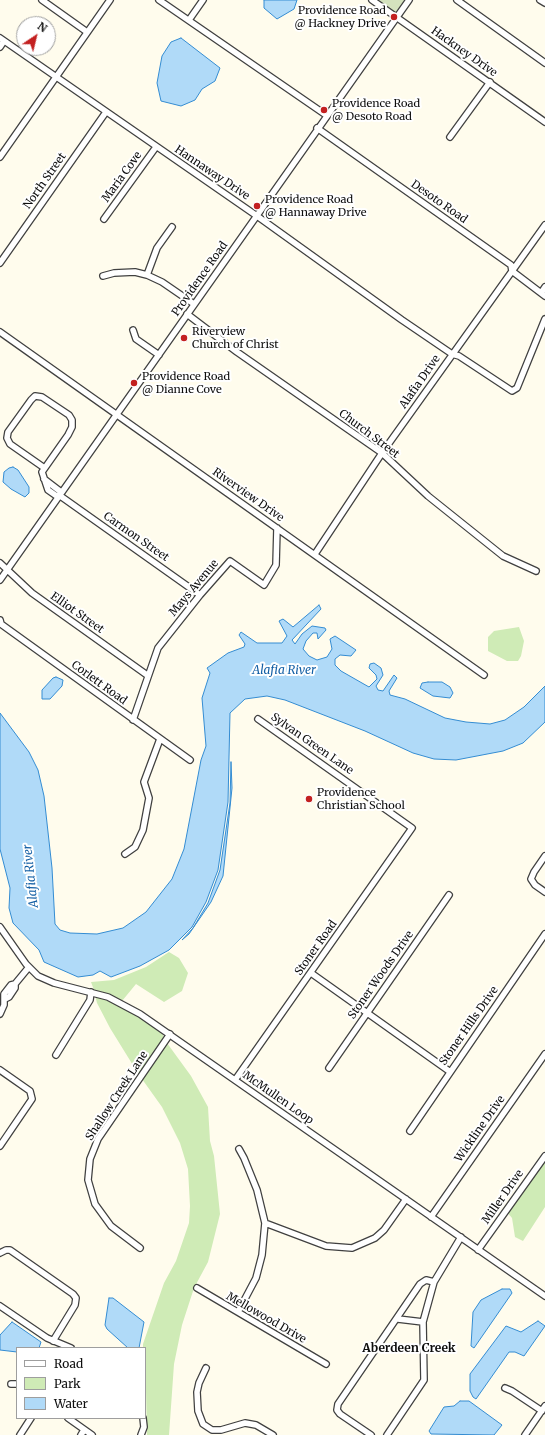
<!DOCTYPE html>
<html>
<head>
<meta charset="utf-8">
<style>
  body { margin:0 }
  #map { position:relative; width:545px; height:1435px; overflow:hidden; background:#fffced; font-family:Merriweather,serif }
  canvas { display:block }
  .legend { position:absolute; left:16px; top:1347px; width:130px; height:72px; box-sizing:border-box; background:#fff; border:1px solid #9e9e9e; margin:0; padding:5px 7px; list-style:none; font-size:12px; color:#0d0d0d }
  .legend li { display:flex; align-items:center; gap:8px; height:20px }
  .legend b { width:20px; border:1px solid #9e9e9e }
  .north { position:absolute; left:16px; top:16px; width:40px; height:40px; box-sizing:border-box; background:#fff; border:1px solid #9e9e9e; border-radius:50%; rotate:35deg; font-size:11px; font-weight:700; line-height:16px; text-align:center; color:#0d0d0d }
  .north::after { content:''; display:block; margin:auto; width:14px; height:18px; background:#c32020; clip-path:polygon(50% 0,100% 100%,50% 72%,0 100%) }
</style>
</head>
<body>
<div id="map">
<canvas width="545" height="1435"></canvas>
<ul class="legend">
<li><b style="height:5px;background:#fff"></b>Road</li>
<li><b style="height:11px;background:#cfebb6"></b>Park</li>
<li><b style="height:11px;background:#b0daf8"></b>Water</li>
</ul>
<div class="north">N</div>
</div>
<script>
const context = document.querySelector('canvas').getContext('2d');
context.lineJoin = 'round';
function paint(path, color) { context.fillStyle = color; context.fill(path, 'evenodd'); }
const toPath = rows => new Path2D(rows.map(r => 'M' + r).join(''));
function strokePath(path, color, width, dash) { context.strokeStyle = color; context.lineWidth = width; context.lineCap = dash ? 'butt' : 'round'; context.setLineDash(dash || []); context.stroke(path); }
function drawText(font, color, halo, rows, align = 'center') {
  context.font = font + ' Merriweather,serif'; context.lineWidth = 4; context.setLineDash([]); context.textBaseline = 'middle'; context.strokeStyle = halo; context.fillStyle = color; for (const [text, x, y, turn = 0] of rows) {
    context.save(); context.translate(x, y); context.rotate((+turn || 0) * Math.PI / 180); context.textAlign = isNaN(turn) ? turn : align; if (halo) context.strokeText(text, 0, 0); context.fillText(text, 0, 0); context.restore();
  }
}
const green = toPath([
  [519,627,524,641,521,656,518,661,507,661,488,651,488,637,494,631],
  [169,952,179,958,188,973,182,991,164,1002,136,984,122,1001,94,990,91,982,114,980,146,967],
  [95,995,107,999,139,1016,162,1032,164,1038,139,1075,110,1028,97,1003],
  [167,1043,191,1076,208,1107,210,1141,214,1156,220,1214,208,1262,194,1288,182,1325,174,1364,169,1435,147,1435,145,1348,143,1348,143,1344,164,1283,176,1261,189,1223,190,1206,188,1169,180,1143,162,1107,142,1079],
  [545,1159,545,1207,523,1241,515,1237,512,1218,507,1212]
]);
const cemetery = toPath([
  [376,0,406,0,396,14]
]);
const water = toPath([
  [264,0,297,0,294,9,277,19,264,8,264,0],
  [181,38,220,68,215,81,202,89,195,100,181,106,161,101,157,83,162,56,171,42,181,38],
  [13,467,18,470,29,487,29,493,25,497,11,489,3,482,4,472,9,468,13,467],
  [319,605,321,609,292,640,295,644,302,634,312,626,325,628,326,630,318,639,317,633,313,633,306,641,303,649,309,656,317,660,327,657,332,649,330,639,335,636,356,650,351,656,340,655,335,659,335,665,341,671,369,687,377,679,376,675,369,668,370,664,374,663,381,668,383,675,376,686,378,690,383,691,394,675,397,678,389,691,390,695,405,699,445,718,466,722,490,724,505,720,524,707,545,686,545,722,523,743,503,751,456,760,434,759,413,753,365,731,285,700,267,696,245,699,230,713,228,802,218,870,206,902,192,927,169,950,140,966,111,977,100,971,93,975,78,977,44,962,39,950,13,923,9,908,10,888,0,849,0,713,29,752,38,770,44,796,52,868,55,924,60,930,70,933,97,934,123,928,146,912,172,879,184,849,201,760,206,746,202,698,210,673,207,668,228,653,244,647,245,644,239,635,241,632,257,643,282,643,287,636,279,621,283,619,293,627,319,605],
  [56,677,63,680,62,686,50,699,42,699,42,690,53,678,56,677],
  [428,682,442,682,450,687,453,693,450,698,433,696,420,688,422,683,428,682],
  [231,762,232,788,223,876,211,902,189,934,182,940,193,928,208,903,220,870,230,803,231,762],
  [502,1289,510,1289,512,1293,474,1348,471,1346,473,1312,481,1300,502,1289],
  [109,1298,113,1298,144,1322,139,1348,128,1348,107,1329,105,1325,109,1298],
  [538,1321,545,1326,524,1356,515,1352,509,1352,476,1399,473,1397,470,1391,470,1374,506,1326,521,1332,538,1321],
  [12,1322,41,1342,39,1348,17,1348,17,1352,0,1350,0,1335,12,1322],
  [460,1401,469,1401,502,1425,494,1435,431,1434,429,1431,444,1407,454,1406,460,1401]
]);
const minor = toPath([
  [42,0,87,32],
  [159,0,326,115],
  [372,0,545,122],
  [457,0,545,63],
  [540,0,545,3],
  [189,20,203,0],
  [0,38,257,216,402,320,452,354,459,356,512,391,517,388,545,319],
  [0,47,4,41],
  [317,128,511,265,512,271,545,296],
  [450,137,490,82],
  [0,157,110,0],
  [104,219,156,147],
  [0,263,106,112],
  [147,275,157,248,172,227],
  [103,276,114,273,135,272,147,275,162,282,194,304],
  [541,293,545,287],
  [187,314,237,352,382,453,428,496,503,556,536,571],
  [133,330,136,339,159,355],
  [0,332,484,675],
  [43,467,10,444,7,438,8,432,31,400,35,396,42,397,69,415,72,420,72,427,68,435,42,472,48,490,58,497],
  [44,479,61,492],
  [59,495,200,595],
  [315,554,382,453,545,225],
  [0,563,32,593,147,675],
  [0,580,409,0],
  [0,620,1,624,190,760],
  [133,720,158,648,200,595,230,561,264,585,276,565,277,528],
  [125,854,135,847,143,830,149,798,144,782,160,739],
  [545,856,534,872,531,879,535,885,545,892],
  [0,927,26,964,38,976,54,983,108,997,140,1014,545,1296],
  [311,973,449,1071],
  [5,999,9,997,15,988,15,984],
  [0,1014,4,1005,4,994,11,985,15,984,29,967],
  [56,1055,90,1000,91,992],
  [329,1068,449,895],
  [0,1070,30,1091,32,1099,0,1146],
  [235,1080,412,828,258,719],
  [410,1131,545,934],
  [431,1217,545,1054],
  [265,1223,326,1246,352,1248,375,1238,384,1230,406,1199],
  [140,1248,111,1226,95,1204,88,1180,90,1159,98,1139,170,1034],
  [478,1250,545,1156],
  [0,1253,6,1250,10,1250,73,1294,76,1298,75,1305,53,1341],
  [197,1288,326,1364],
  [0,1306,47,1338,71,1348],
  [238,1312,256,1278,262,1255,265,1223,257,1190,244,1158,239,1149],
  [398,1319,423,1322],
  [206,1368,199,1383,197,1392,198,1411,203,1424,212,1430,221,1430,245,1423,256,1425,273,1435],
  [11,1384,17,1384],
  [505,1388,512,1391,542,1411],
  [68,1418,92,1435],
  [20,1435,31,1418],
  [81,1435,84,1430],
  [141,1435,144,1427,143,1418],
  [371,1435,340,1414,337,1410,338,1404,420,1284,426,1280,434,1282],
  [387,1435,424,1380,423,1322,434,1282,461,1237],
  [525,1435,545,1406]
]);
const markers = [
  [394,17,4,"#c32020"],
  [324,110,4,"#c32020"],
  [257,206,4,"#c32020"],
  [184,338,4,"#c32020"],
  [134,383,4,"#c32020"],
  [309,799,4,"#c32020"]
];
const poiNames = [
  ["Providence Road",386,11,"right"],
  ["@ Hackney Drive",386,24,"right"],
  ["Providence Road",332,104],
  ["@ Desoto Road",332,117],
  ["Providence Road",265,200],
  ["@ Hannaway Drive",265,213],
  ["Riverview",192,332],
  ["Church of Christ",192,345],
  ["Providence Road",142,377],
  ["@ Dianne Cove",142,390],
  ["Providence",317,793],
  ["Christian School",317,806]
];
const streetNames = [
  ["Hackney Drive",464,52,35],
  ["Hannaway Drive",212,173,34],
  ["Maria Cove",122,177,-54],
  ["North Street",45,181,-55],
  ["Desoto Road",439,202,35],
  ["Providence Road",200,279,-55],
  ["Alafia Drive",420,382,-55],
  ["Church Street",369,434,37],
  ["Riverview Drive",248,495,35],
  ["Carmon Street",136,537,35],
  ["Mays Avenue",194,588,-50],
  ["Elliot Street",77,613,35],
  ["Corlett Road",99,683,36],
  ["Sylvan Green Lane",312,744,35],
  ["Stoner Road",316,948,-55],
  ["Stoner Woods Drive",381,975,-55],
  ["Stoner Hills Drive",469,1026,-55],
  ["Shallow Creek Lane",117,1096,-57],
  ["McMullen Loop",278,1098,35],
  ["Wickline Drive",480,1129,-55],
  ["Miller Drive",503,1197,-55],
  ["Mellowood Drive",266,1318,30]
];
const waterNames = [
  ["Alafia River",284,671],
  ["Alafia River",31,876,-96]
];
const neighbourhoodNames = [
  ["Aberdeen Creek",409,1349]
];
paint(green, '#cfebb6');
paint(cemetery, '#d4e2be');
paint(water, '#b0daf8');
strokePath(water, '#348cd2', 1);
strokePath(minor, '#404040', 8);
strokePath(minor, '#fff', 5.5);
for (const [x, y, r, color] of markers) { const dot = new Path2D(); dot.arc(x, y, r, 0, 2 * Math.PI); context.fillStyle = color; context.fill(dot); strokePath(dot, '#fff', 1.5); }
drawText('11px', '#0d0d0d', '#fff', poiNames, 'left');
drawText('11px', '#0d0d0d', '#fff', streetNames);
drawText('italic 12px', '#125ea4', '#fff', waterNames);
drawText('bold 12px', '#0d0d0d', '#fff', neighbourhoodNames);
</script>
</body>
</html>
